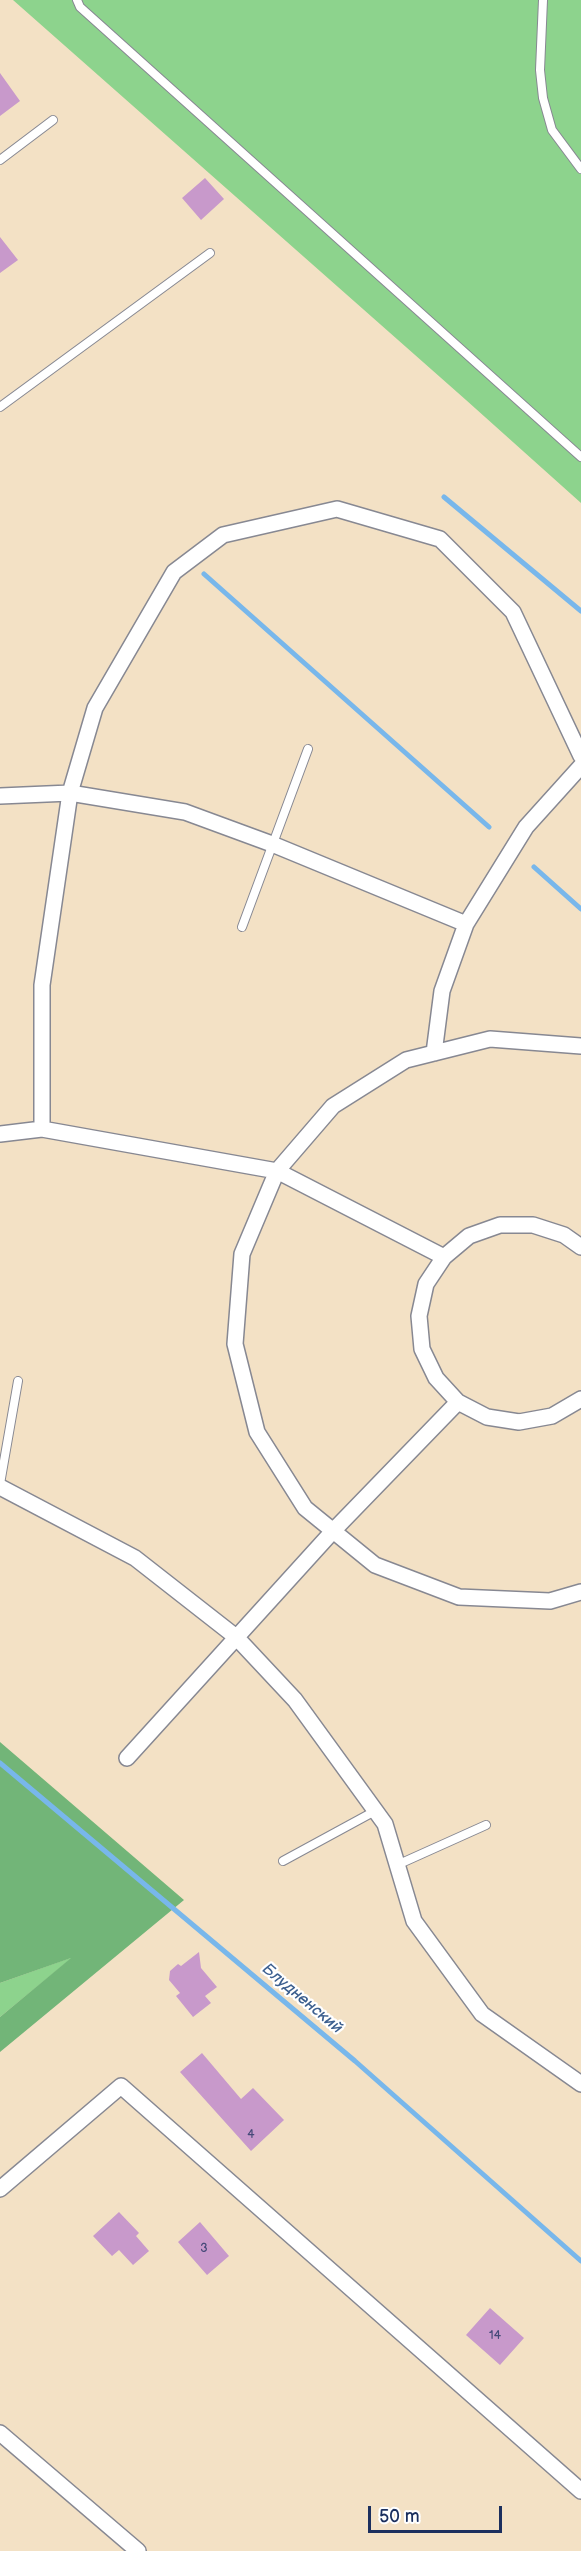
<!DOCTYPE html>
<html>
<head>
<meta charset="utf-8">
<style>
  body { margin:0 }
  #map { position:relative; width:581px; height:2551px; overflow:hidden; background:#f3e1c5; font-family:"Balsamiq Sans",sans-serif }
  canvas { display:block }
  .scale { position:absolute; left:368px; top:2506px; width:134px; height:27px; box-sizing:border-box; border:3px solid #1b2f5e; border-top:0; padding-left:8px; font-size:18px; line-height:21px; white-space:nowrap; color:#1b2f5e; -webkit-text-stroke:4px #fff; paint-order:stroke }
</style>
</head>
<body>
<div id="map">
<canvas width="581" height="2551"></canvas>
<div class="scale">50 m</div>
</div>
<script>
const context = document.querySelector('canvas').getContext('2d');
context.lineJoin = 'round';
function paint(path, color) { context.fillStyle = color; context.fill(path, 'evenodd'); }
const toPath = rows => new Path2D(rows.map(r => 'M' + r).join(''));
function strokePath(path, color, width, dash) { context.strokeStyle = color; context.lineWidth = width; context.lineCap = dash ? 'butt' : 'round'; context.setLineDash(dash || []); context.stroke(path); }
function drawText(font, color, halo, rows, align = 'center') {
  context.font = font + ' "Balsamiq Sans",sans-serif'; context.lineWidth = 4.5; context.setLineDash([]); context.textBaseline = 'middle'; context.strokeStyle = halo; context.fillStyle = color; for (const [text, x, y, turn = 0] of rows) {
    context.save(); context.translate(x, y); context.rotate((+turn || 0) * Math.PI / 180); context.textAlign = isNaN(turn) ? turn : align; if (halo) context.strokeText(text, 0, 0); context.fillText(text, 0, 0); context.restore();
  }
}
const green = toPath([
  [13,0,581,0,581,503,466,400],
  [73,1957,0,2017,0,1983]
]);
const forest = toPath([
  [0,1742,184,1900,0,2052,0,2017,71,1958,0,1983]
]);
const stream = toPath([
  [444,497,581,611],
  [204,574,489,827],
  [534,867,581,909],
  [0,1763,355,2061,581,2261]
]);
const building = toPath([
  [0,73,20,101,0,116],
  [205,178,224,199,201,220,182,198],
  [0,237,18,260,0,273],
  [199,1952,201,1968,217,1987,205,1996,211,2003,193,2017,176,1996,180,1993,169,1980,170,1971,178,1964,181,1966],
  [202,2053,241,2099,253,2088,284,2120,251,2151,180,2072],
  [119,2212,139,2233,136,2236,149,2251,133,2265,119,2250,112,2256,93,2236],
  [200,2222,229,2256,207,2275,178,2242],
  [490,2308,524,2338,500,2365,466,2335]
]);
const service = toPath([
  [77,0,80,7,581,457],
  [543,0,540,70,543,98,552,130,581,169],
  [0,160,53,120],
  [0,407,210,253],
  [242,927,308,749],
  [0,1484,18,1381],
  [283,1861,375,1811],
  [397,1865,486,1825]
]);
const minor = toPath([
  [0,796,70,793,185,812,272,844,466,924],
  [581,1046,490,1039,406,1060,333,1106,277,1171,242,1254,235,1344,257,1432,305,1508,375,1565,459,1597,550,1601,581,1592],
  [434,1053,442,991,466,924,526,827,581,766],
  [42,1129,42,985,70,793,95,708,174,572,223,535,337,509,440,539,513,612,581,756],
  [0,1134,42,1129,277,1171,444,1257],
  [581,1247,564,1235,533,1225,500,1225,469,1236,444,1257,426,1284,419,1316,422,1349,436,1378,458,1402,487,1417,519,1422,552,1416,581,1399],
  [0,1487,135,1558,236,1637,295,1700,385,1824,414,1921,482,2014,581,2084],
  [127,1758,333,1531,458,1402],
  [0,2189,121,2086,581,2491],
  [0,2433,138,2551]
]);
const numberNames = [
  ["4",251,2135],
  ["3",204,2249],
  ["14",495,2336]
];
const waterNames = [
  ["Блудненский",302,1999,40]
];
paint(green, '#8dd38d');
paint(forest, '#72b578');
strokePath(stream, '#78b7eb', 5);
paint(building, '#c899cb');
strokePath(service, '#878892', 10);
strokePath(minor, '#878892', 18);
strokePath(service, '#fff', 8);
strokePath(minor, '#fff', 15);
drawText('12px', '#464a79', null, numberNames);
drawText('italic 16px', '#3c5f8f', '#fff', waterNames);
</script>
</body>
</html>
